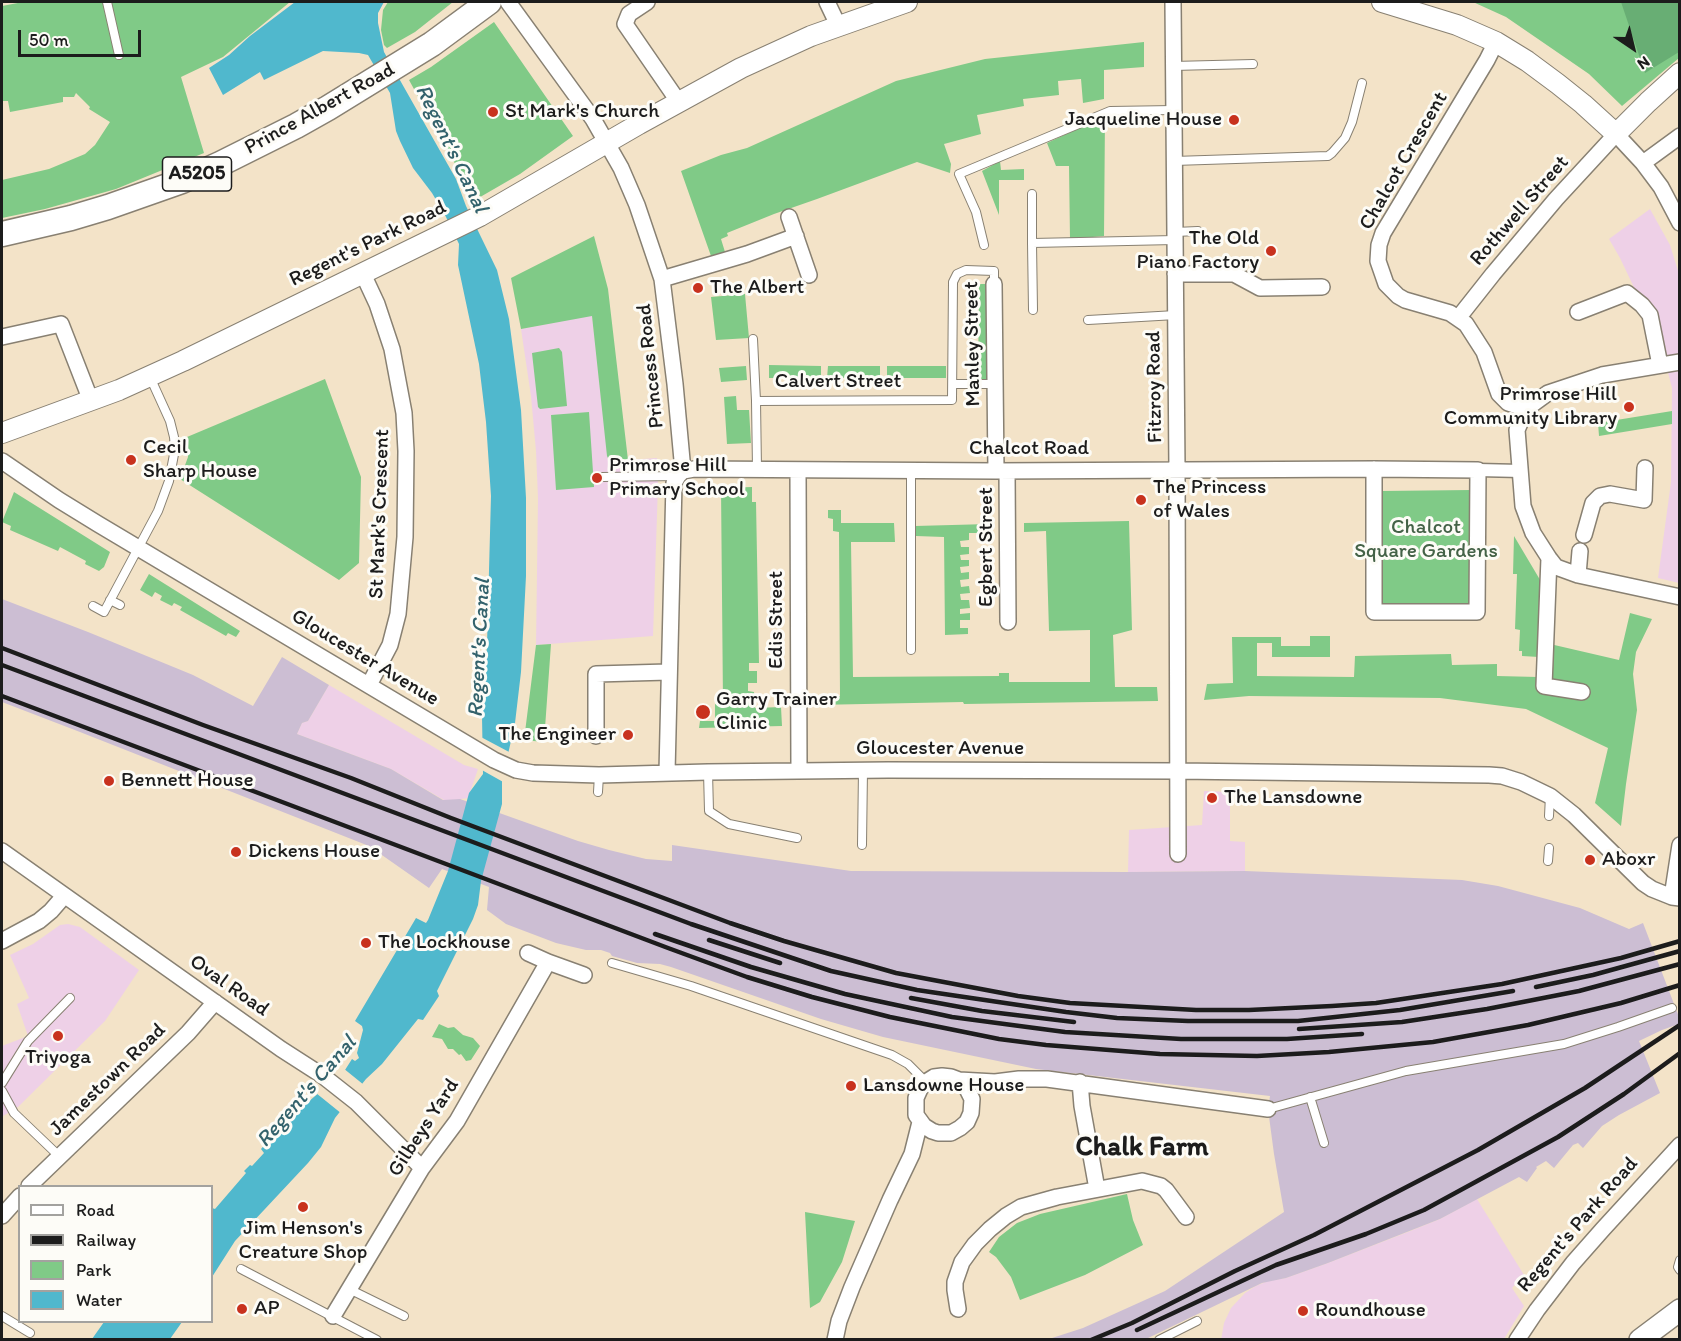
<!DOCTYPE html>
<html>
<head>
<meta charset="utf-8">
<style>
  body { margin:0 }
  #map { position:relative; width:1681px; height:1341px; overflow:hidden; background:#f3e3c8; font-family:Itim,sans-serif }
  canvas { display:block }
  .frame { position:absolute; inset:0; border:3px solid #1c1c1c; pointer-events:none }
  .legend { position:absolute; left:18px; top:1185px; width:195px; height:138px; box-sizing:border-box; background:#fdfcf7; border:2px solid #a3a29f; margin:0; padding:8px 10px; list-style:none; font-size:18px; color:#1c1c1c }
  .legend li { display:flex; align-items:center; gap:12px; height:30px }
  .legend b { width:30px; border:2px solid #a3a29f }
  .north { position:absolute; left:1603px; top:18px; width:60px; height:60px; -webkit-text-stroke:4px #fdfcf7; paint-order:stroke; rotate:145deg; font-size:16px; font-weight:700; line-height:24px; text-align:center; color:#1c1c1c }
  .north::after { content:''; display:block; margin:auto; width:21px; height:27px; background:#1c1c1c; clip-path:polygon(50% 0,100% 100%,50% 72%,0 100%) }
  .scale { position:absolute; left:18px; top:30px; width:123px; height:27px; box-sizing:border-box; border:3px solid #1c1c1c; border-top:0; padding-left:8px; font-size:18px; line-height:21px; white-space:nowrap; color:#1c1c1c; -webkit-text-stroke:4px #fdfcf7; paint-order:stroke }
</style>
</head>
<body>
<div id="map">
<canvas width="1681" height="1341"></canvas>
<div class="frame"></div>
<ul class="legend">
<li><b style="height:8px;background:#fff"></b>Road</li>
<li><b style="height:8px;background:#1c1c1c"></b>Railway</li>
<li><b style="height:16px;background:#80ca87"></b>Park</li>
<li><b style="height:16px;background:#50b8cd"></b>Water</li>
</ul>
<div class="north">N</div>
<div class="scale">50 m</div>
</div>
<script>
const context = document.querySelector('canvas').getContext('2d');
context.lineJoin = 'round';
function paint(path, color) { context.fillStyle = color; context.fill(path, 'evenodd'); }
const toPath = rows => new Path2D(rows.map(r => 'M' + r).join(''));
function strokePath(path, color, width, dash) { context.strokeStyle = color; context.lineWidth = width; context.lineCap = dash ? 'butt' : 'round'; context.setLineDash(dash || []); context.stroke(path); }
function drawText(font, color, halo, rows, align = 'center') {
  context.font = font + ' Itim,sans-serif'; context.lineWidth = 6; context.setLineDash([]); context.textBaseline = 'middle'; context.strokeStyle = halo; context.fillStyle = color; for (const [text, x, y, turn = 0] of rows) {
    context.save(); context.translate(x, y); context.rotate((+turn || 0) * Math.PI / 180); context.textAlign = isNaN(turn) ? turn : align; if (halo) context.strokeText(text, 0, 0); context.fillText(text, 0, 0); context.restore();
  }
}
const built = toPath([
  [1650,209,1670,245,1679,274,1679,583,1658,578,1671,482,1672,388,1652,311,1639,298,1620,258,1609,239],
  [592,315,608,458,613,461,657,458,658,485,653,636,536,645,538,498,536,451,531,396,521,329],
  [329,685,464,765,478,769,468,798,461,799,459,801,444,800,391,769,297,734,302,723,308,721],
  [1204,791,1230,792,1230,841,1245,842,1245,871,1128,872,1129,830,1202,825],
  [68,924,80,927,139,970,105,1021,18,1107,3,1116,2,1112,2,1046,28,1036,17,1004,29,998,10,955,33,944,60,925],
  [1477,1199,1524,1275,1512,1288,1524,1306,1504,1339,1221,1340,1224,1323,1231,1308,1245,1293,1256,1286,1268,1281,1286,1278,1328,1263,1408,1232,1440,1219]
]);
const industrial = toPath([
  [2,599,88,632,193,675,253,706,282,657,329,685,308,721,302,723,297,734,391,769,443,800,460,799,578,841,609,850,646,859,672,861,672,845,851,871,1128,872,1245,871,1462,880,1498,886,1580,908,1629,929,1643,923,1679,1017,1679,1024,1662,1030,1639,1041,1660,1093,1619,1115,1602,1126,1583,1148,1578,1143,1573,1145,1554,1168,1546,1161,1536,1167,1537,1168,1527,1182,1519,1177,1440,1219,1328,1263,1286,1278,1262,1283,1146,1339,1049,1339,1083,1328,1165,1291,1284,1212,1274,1154,1268,1109,1270,1096,1036,1069,883,1037,821,1019,671,967,660,964,637,963,612,956,610,953,601,950,586,950,556,943,506,924,487,910,489,887,442,869,429,888,369,846,80,732,2,702]
]);
const green = toPath([
  [23,2,290,2,223,57,181,77,204,153,116,189,45,209,2,218,2,180,49,169,85,154,95,145,110,122,89,109,90,107,76,93,74,97,63,97,63,102,10,112,8,101,2,101,2,6],
  [388,2,453,2,415,32,387,48,384,45,381,30,383,10],
  [1473,2,1679,2,1679,58,1622,106,1589,74,1506,17],
  [494,22,573,136,520,174,475,200,409,80,431,67],
  [1144,42,1144,67,1104,70,1104,99,1083,103,1081,79,1058,81,1059,95,1023,99,1024,106,977,115,981,134,944,144,951,164,950,173,917,162,817,199,774,214,727,233,728,236,721,239,725,252,711,256,681,171,721,155,747,148,896,81,985,59],
  [1105,116,1104,236,1070,239,1069,166,1056,166,1047,143],
  [1000,161,1001,170,1024,169,1024,180,999,180,999,215,982,171],
  [594,236,608,289,628,460,613,461,609,460,607,456,592,316,521,329,511,278],
  [979,284,990,284,989,380,978,380],
  [745,294,749,338,716,340,711,297],
  [559,348,562,352,567,406,540,409,538,407,532,353],
  [769,365,821,366,821,378,769,378],
  [746,366,747,380,721,382,719,368],
  [828,366,880,366,880,378,827,378],
  [887,366,946,366,946,378,887,378],
  [325,379,361,477,359,563,339,580,180,479,188,457,187,437],
  [736,396,737,410,749,410,751,443,727,444,724,397],
  [1672,411,1672,424,1599,436,1598,423],
  [589,412,594,487,556,490,551,415],
  [752,487,752,502,756,502,759,663,749,663,749,671,757,671,757,683,748,683,748,691,754,692,755,708,781,707,782,726,699,728,700,721,715,721,715,704,723,703,721,488],
  [1471,490,1471,605,1381,605,1381,491],
  [14,492,110,552,104,567,99,571,85,564,86,561,60,547,58,551,10,530,11,526,2,522],
  [828,510,841,510,841,523,894,523,895,542,851,542,853,677,999,676,999,673,1009,673,1009,682,1090,682,1090,630,1049,631,1046,531,1024,532,1024,523,1129,521,1132,630,1113,635,1115,687,1157,687,1158,701,964,704,963,702,815,705,815,696,840,696,839,532,833,531,833,519,828,518],
  [989,524,989,533,969,533,969,540,960,541,961,547,969,547,969,554,960,555,961,560,969,560,969,566,960,567,961,573,969,572,969,579,960,580,961,587,969,586,970,593,960,594,961,600,969,600,970,608,960,609,960,614,970,613,970,620,960,620,960,628,968,628,968,634,945,635,944,537,916,536,915,526],
  [1514,536,1552,600,1550,644,1619,660,1630,613,1652,619,1636,652,1633,674,1637,710,1626,784,1621,826,1595,803,1608,748,1526,709,1440,698,1249,696,1204,700,1207,684,1233,683,1232,637,1281,637,1281,646,1310,646,1310,636,1330,636,1330,657,1272,657,1272,643,1257,643,1257,676,1354,677,1355,656,1451,654,1452,665,1497,664,1497,676,1538,677,1539,657,1522,656,1522,651,1519,651,1520,630,1515,629,1517,574,1513,574],
  [149,574,240,631,236,637,228,633,226,636,180,610,182,607,174,603,172,606,160,600,162,596,155,592,152,597,140,590],
  [551,644,544,742,524,740,536,645],
  [439,1024,448,1028,454,1027,463,1035,473,1038,480,1046,471,1060,466,1061,461,1054,459,1055,453,1049,448,1049,442,1039,432,1037],
  [1127,1194,1133,1220,1143,1245,1085,1275,1020,1300,1011,1277,996,1257,989,1252,999,1237,1017,1223,1040,1214],
  [805,1212,855,1221,842,1262,820,1302,810,1308]
]);
const forest = toPath([
  [1621,2,1679,2,1679,52,1645,73]
]);
const water = toPath([
  [295,2,384,2,378,13,378,23,384,52,456,179,466,206,497,270,509,319,521,410,526,498,526,576,521,672,515,723,502,781,502,804,481,881,478,905,473,919,437,991,439,996,423,1020,418,1019,382,1064,366,1079,335,1118,321,1147,308,1163,235,1241,212,1277,212,1208,215,1209,246,1173,244,1171,250,1165,252,1166,264,1153,261,1149,285,1122,287,1124,299,1110,345,1070,352,1059,355,1061,359,1058,357,1053,363,1030,362,1026,355,1021,416,918,426,923,428,920,448,871,469,793,483,774,482,716,487,645,491,496,486,422,479,364,458,265,459,244,445,215,432,193,413,168,400,141,396,131,390,93,368,55,359,53,323,51,264,80,260,72,223,95,209,68,229,55,250,36],
  [104,1322,182,1322,170,1339,92,1339]
]);
const pier = toPath([
  [479,736,511,753,505,783,480,769],
  [343,1068,364,1085,342,1114,316,1093]
]);
const service = toPath([
  [107,2,119,55],
  [1173,66,1253,64],
  [1174,161,1328,156,1332,153,1345,138,1352,122,1362,83],
  [1032,194,1032,243],
  [1175,232,1198,231],
  [984,245,976,212,959,174,1110,111,1174,110],
  [1033,310,1032,243,1175,240],
  [1088,320,1176,315],
  [753,339,756,401],
  [953,384,995,384],
  [757,469,756,401,952,400,953,282,957,274,966,270,994,271,994,284],
  [911,470,911,650],
  [602,477,678,476],
  [110,600,120,605],
  [93,606,104,612,158,511,169,481,175,449,174,437,170,421,150,377],
  [708,772,709,811,729,824,797,838],
  [598,792,599,775],
  [1549,816,1550,796],
  [862,845,863,770],
  [1548,861,1549,848],
  [612,963,691,986,892,1055,908,1064,926,1082],
  [2,1083,28,1041,70,998],
  [2,1091,14,1113,59,1156],
  [1310,1097,1324,1143],
  [1268,1109,1406,1071,1564,1044,1618,1027,1672,1008],
  [1680,1260,1678,1267,1680,1270],
  [241,1269,377,1340],
  [349,1289,404,1316],
  [2,1316,30,1333],
  [1159,1340,1197,1321]
]);
const pedestrian = toPath([
  [1478,470,1521,471]
]);
const minor = toPath([
  [508,2,593,119,621,168,637,205,662,279,675,384,683,471],
  [647,2,629,14,625,24,678,101],
  [827,2,838,25],
  [1173,2,1177,470,1178,854],
  [1496,42,1487,60,1383,233,1379,245,1378,261,1386,284,1398,296,1405,300,1450,313,1466,324,1484,352,1499,394,1508,403,1526,409],
  [1643,163,1680,136],
  [789,217,809,275],
  [363,274,377,304,392,349,404,413,406,451,405,537,398,614,390,645,369,685],
  [1175,274,1234,274,1260,288,1322,287],
  [662,279,747,254,796,236],
  [994,284,996,471],
  [1578,312,1627,293,1642,305,1650,315,1660,365],
  [1459,317,1493,274,1556,199,1616,134,1643,163,1661,187,1680,223],
  [2,337,61,324,91,401],
  [1680,362,1602,375,1548,393,1526,409,1517,430,1523,506,1533,533,1549,558,1556,567,1578,575,1680,597],
  [2,461,59,500,98,524,494,760,516,770,533,773,599,775,708,772,888,770,1178,771,1489,775,1502,776,1521,782,1550,796,1574,815,1643,883,1652,889,1672,897,1680,898],
  [798,470,799,770],
  [1007,471,1008,622],
  [1584,535,1593,503,1600,496,1610,494,1644,500,1645,468],
  [1549,558,1544,686,1582,692],
  [1578,575,1580,551],
  [596,736,596,674,668,672],
  [667,772,674,483,678,476,683,471,694,469,996,471,1374,469,1478,470,1477,612,1374,612,1374,469],
  [2,851,281,1049,323,1076,356,1102,422,1168],
  [1672,897,1680,845],
  [2,941,39,921,51,911,64,896],
  [528,953,548,962,584,975],
  [959,1080,965,1085,972,1099,971,1113,967,1122,960,1128,951,1133,938,1133,932,1131,924,1126,916,1115,916,1098,920,1089,926,1082,934,1077,942,1076,951,1077,959,1080,995,1082,1019,1079,1047,1079,1268,1109],
  [1080,1082,1082,1106,1097,1189],
  [29,1186,188,1033,215,1002],
  [2,1216,20,1196],
  [958,1309,955,1290,955,1282,962,1262,975,1244,990,1229,1006,1216,1021,1207,1057,1197,1142,1181,1161,1186,1166,1190,1186,1217],
  [333,1316,422,1168,457,1121,548,962],
  [835,1340,839,1321,852,1287,890,1200,912,1154,920,1122],
  [1517,1340,1537,1310,1573,1263,1603,1229,1680,1145]
]);
const tertiary = toPath([
  [1382,2,1457,25,1496,42,1527,61,1558,84,1583,104,1616,134,1648,102,1680,73],
  [2,433,119,390,183,361,480,216,639,124,741,68,811,36,907,2]
]);
const secondary = toPath([
  [1640,1340,1680,1310]
]);
const primary = toPath([
  [2,234,71,218,108,207,182,181,220,164,296,126,328,108,432,44,489,2]
]);
const rail = toPath([
  [2,648,203,725,351,778,451,818,730,923,784,941,896,973,1018,996,1070,1003,1196,1010,1249,1010,1332,1006,1376,1003,1502,984,1621,958,1680,941],
  [2,665,691,924,831,971,917,990,1066,1012,1117,1018,1188,1021,1298,1021,1400,1010,1513,991],
  [2,696,668,948,747,977,812,997,890,1017,999,1039,1046,1045,1160,1054,1257,1056,1329,1052,1433,1042,1528,1025,1621,1003,1680,985],
  [655,934,751,967,845,994,952,1017,1012,1025,1065,1032,1181,1039,1287,1039,1362,1034],
  [709,940,780,963],
  [1536,987,1593,975,1680,951],
  [911,998,982,1011,1074,1022],
  [1299,1029,1402,1022,1487,1009,1579,991,1680,964],
  [1137,1330,1276,1265,1366,1234,1424,1210,1558,1137,1624,1094,1680,1053],
  [1091,1340,1132,1323,1235,1271,1314,1235,1478,1150,1585,1088,1680,1025]
]);
const markers = [
  [493,112,6,"#c8321e"],
  [1234,120,6,"#c8321e"],
  [1271,251,6,"#c8321e"],
  [698,288,6,"#c8321e"],
  [1629,407,6,"#c8321e"],
  [131,460,6,"#c8321e"],
  [597,478,6,"#c8321e"],
  [1141,500,6,"#c8321e"],
  [703,712,8,"#c8321e"],
  [628,735,6,"#c8321e"],
  [109,781,6,"#c8321e"],
  [1212,798,6,"#c8321e"],
  [236,852,6,"#c8321e"],
  [1590,860,6,"#c8321e"],
  [366,943,6,"#c8321e"],
  [58,1036,6,"#c8321e"],
  [851,1086,6,"#c8321e"],
  [303,1207,6,"#c8321e"],
  [242,1309,6,"#c8321e"],
  [1303,1311,6,"#c8321e"]
];
const shields = [
  [197,174,69]
];
const shieldNames = [
  ["A5205",197,174]
];
const streetNames = [
  ["Prince Albert Road",320,109,-29],
  ["Chalcot Crescent",1404,161,-60],
  ["Rothwell Street",1520,211,-49],
  ["Regent's Park Road",368,244,-26],
  ["Manley Street",973,344,-91],
  ["Princess Road",651,366,-96],
  ["Calvert Street",838,382],
  ["Fitzroy Road",1155,387,-91],
  ["Chalcot Road",1029,449],
  ["St Mark's Crescent",380,514,-88],
  ["Egbert Street",987,547,-90],
  ["Edis Street",777,620,-90],
  ["Gloucester Avenue",365,658,31],
  ["Gloucester Avenue",940,749],
  ["Oval Road",229,986,35],
  ["Jamestown Road",108,1080,-44],
  ["Gilbeys Yard",424,1128,-57],
  ["Regent's Park Road",1578,1225,-49]
];
const poiNames = [
  ["St Mark's Church",505,112],
  ["Jacqueline House",1222,120,"right"],
  ["The Old",1259,239,"right"],
  ["Piano Factory",1259,263,"right"],
  ["The Albert",710,288],
  ["Primrose Hill",1617,395,"right"],
  ["Community Library",1617,419,"right"],
  ["Cecil",143,448],
  ["Sharp House",143,472],
  ["Primrose Hill",609,466],
  ["Primary School",609,490],
  ["The Princess",1153,488],
  ["of Wales",1153,512],
  ["Garry Trainer",716,700],
  ["Clinic",716,724],
  ["The Engineer",616,735,"right"],
  ["Bennett House",121,781],
  ["The Lansdowne",1224,798],
  ["Dickens House",248,852],
  ["Aboxr",1602,860],
  ["The Lockhouse",378,943],
  ["Triyoga",58,1058,"center"],
  ["Lansdowne House",863,1086],
  ["Jim Henson's",303,1229,"center"],
  ["Creature Shop",303,1253,"center"],
  ["AP",254,1309],
  ["Roundhouse",1315,1311]
];
const parkNames = [
  ["Chalcot",1426,528],
  ["Square Gardens",1426,552]
];
const waterNames = [
  ["Regent's Canal",451,149,64],
  ["Regent's Canal",480,648,-87],
  ["Regent's Canal",307,1092,-49]
];
const districtNames = [
  ["Chalk Farm",1142,1148]
];
paint(built, '#eed0e7');
paint(industrial, '#ccbed3');
paint(green, '#80ca87');
paint(forest, '#68ae74');
paint(water, '#50b8cd');
paint(pier, '#f3e3c8');
strokePath(service, '#888072', 10);
strokePath(pedestrian, '#888072', 15);
strokePath(minor, '#888072', 18);
strokePath(tertiary, '#888072', 22);
strokePath(secondary, '#888072', 24);
strokePath(primary, '#888072', 27);
strokePath(service, '#fff', 8);
strokePath(pedestrian, '#fff', 12);
strokePath(minor, '#fff', 15);
strokePath(tertiary, '#fff', 20);
strokePath(secondary, '#fff', 21);
strokePath(primary, '#fff', 24);
strokePath(rail, '#1c1c1c', 4.5);
for (const [x, y, r, color] of markers) { const dot = new Path2D(); dot.arc(x, y, r, 0, 2 * Math.PI); context.fillStyle = color; context.fill(dot); strokePath(dot, '#fdfcf7', 2); }
for (const [x, y, w] of shields) { const box = new Path2D(); box.roundRect(x - w / 2, y - 17, w, 34, 4.5); context.fillStyle = '#fdfcf7'; context.fill(box); strokePath(box, '#1c1c1c', 1.5); }
drawText('bold 20px', '#1c1c1c', null, shieldNames);
drawText('21px', '#1c1c1c', '#fdfcf7', streetNames);
drawText('21px', '#1c1c1c', '#fdfcf7', poiNames, 'left');
drawText('21px', '#446247', '#fdfcf7', parkNames);
drawText('italic 22px', '#33626c', '#fdfcf7', waterNames);
drawText('bold 27px', '#1c1c1c', '#fdfcf7', districtNames);
</script>
</body>
</html>
